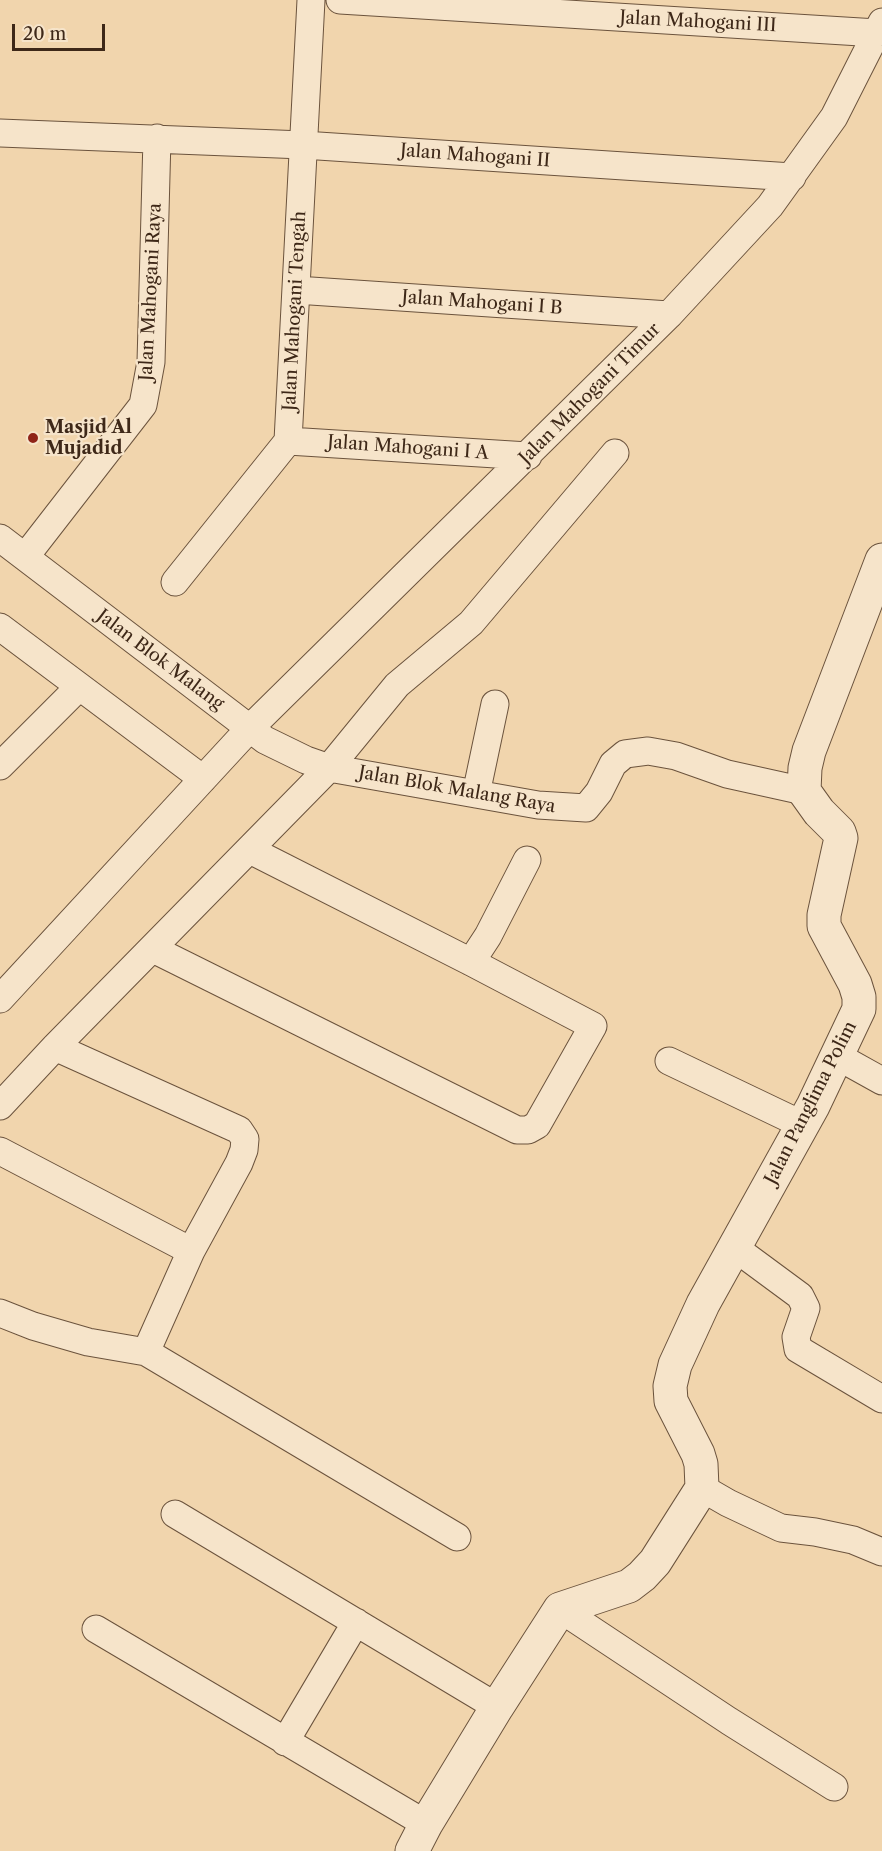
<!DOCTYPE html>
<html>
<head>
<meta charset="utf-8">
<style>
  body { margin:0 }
  #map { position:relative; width:882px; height:1851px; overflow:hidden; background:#f1d5ad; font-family:"Libre Caslon Text",serif }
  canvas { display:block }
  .scale { position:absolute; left:12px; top:24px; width:93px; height:27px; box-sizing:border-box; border:3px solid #3e2818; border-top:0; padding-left:8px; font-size:18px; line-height:21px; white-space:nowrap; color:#3e2818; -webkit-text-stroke:4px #f6e4ca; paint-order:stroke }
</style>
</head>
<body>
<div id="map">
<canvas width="882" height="1851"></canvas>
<div class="scale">20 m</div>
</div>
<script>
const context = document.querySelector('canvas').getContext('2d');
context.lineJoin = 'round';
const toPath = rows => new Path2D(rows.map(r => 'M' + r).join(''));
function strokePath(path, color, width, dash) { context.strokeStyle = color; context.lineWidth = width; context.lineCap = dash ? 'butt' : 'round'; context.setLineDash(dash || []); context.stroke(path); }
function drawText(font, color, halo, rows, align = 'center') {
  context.font = font + ' "Libre Caslon Text",serif'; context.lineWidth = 4.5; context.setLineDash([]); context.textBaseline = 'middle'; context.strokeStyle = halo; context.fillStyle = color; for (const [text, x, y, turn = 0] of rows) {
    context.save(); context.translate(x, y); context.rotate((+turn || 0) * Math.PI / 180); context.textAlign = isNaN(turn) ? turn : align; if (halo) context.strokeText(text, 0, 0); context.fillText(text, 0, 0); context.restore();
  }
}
const minor = toPath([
  [340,0,877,33],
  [0,133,303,145,792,177],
  [296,290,669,315],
  [288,441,528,456],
  [0,538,265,740,306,760,329,768,538,805,586,808,599,792,613,764,625,754,648,751,676,756,727,774,804,791],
  [25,557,143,405,151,362,157,138],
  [175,582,288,441,311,0],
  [0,627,203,779],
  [0,766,79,687],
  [476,794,495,704],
  [153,949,517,1130,528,1130,537,1125,593,1026,471,962,250,850],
  [471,962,488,936,527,860],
  [0,999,250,728,669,315,770,206,834,117,882,22],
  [55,1047,239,1130,245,1139,244,1150,239,1163,191,1251,146,1352],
  [837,1056,882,1081],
  [669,1061,803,1125],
  [0,1106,55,1047,329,768,397,685,471,623,615,453],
  [0,1151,191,1251],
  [735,1248,800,1296,806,1308,796,1337,798,1349,882,1399],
  [0,1313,33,1326,88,1342,146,1352,457,1537],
  [702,1488,728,1503,781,1528,815,1532,853,1540,882,1552],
  [175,1514,497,1707],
  [560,1609,729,1721,834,1787],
  [96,1629,426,1824],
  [285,1742,356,1622]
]);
const tertiary = toPath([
  [412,1851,426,1824,497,1707,560,1609,629,1586,642,1576,655,1562,702,1488,701,1464,698,1454,671,1401,670,1386,675,1365,703,1304,813,1106,859,1009,859,997,855,984,824,926,824,915,841,838,839,832,819,812,804,791,805,768,809,751,882,560]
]);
const markers = [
  [33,438,6,"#8f2418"]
];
const streetNames = [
  ["Jalan Mahogani III",698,22,3],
  ["Jalan Mahogani II",475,156,4],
  ["Jalan Mahogani Raya",151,292,-87],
  ["Jalan Mahogani I B",482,303,4],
  ["Jalan Mahogani Tengah",295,311,-87],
  ["Jalan Mahogani Timur",590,394,-45],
  ["Jalan Mahogani I A",408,448,4],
  ["Jalan Blok Malang",160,660,37],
  ["Jalan Blok Malang Raya",457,790,10],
  ["Jalan Panglima Polim",811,1103,-63]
];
const poiNames = [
  ["Masjid Al",45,428],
  ["Mujadid",45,449]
];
strokePath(minor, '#6b533d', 29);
strokePath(tertiary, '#6b533d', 35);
strokePath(minor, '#f6e4ca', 27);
strokePath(tertiary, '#f6e4ca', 33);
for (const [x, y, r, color] of markers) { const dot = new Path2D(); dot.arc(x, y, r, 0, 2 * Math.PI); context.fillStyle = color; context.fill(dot); strokePath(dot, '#f6e4ca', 2); }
drawText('18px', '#3e2818', '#f6e4ca', streetNames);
drawText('bold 18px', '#3e2818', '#f6e4ca', poiNames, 'left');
</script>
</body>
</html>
